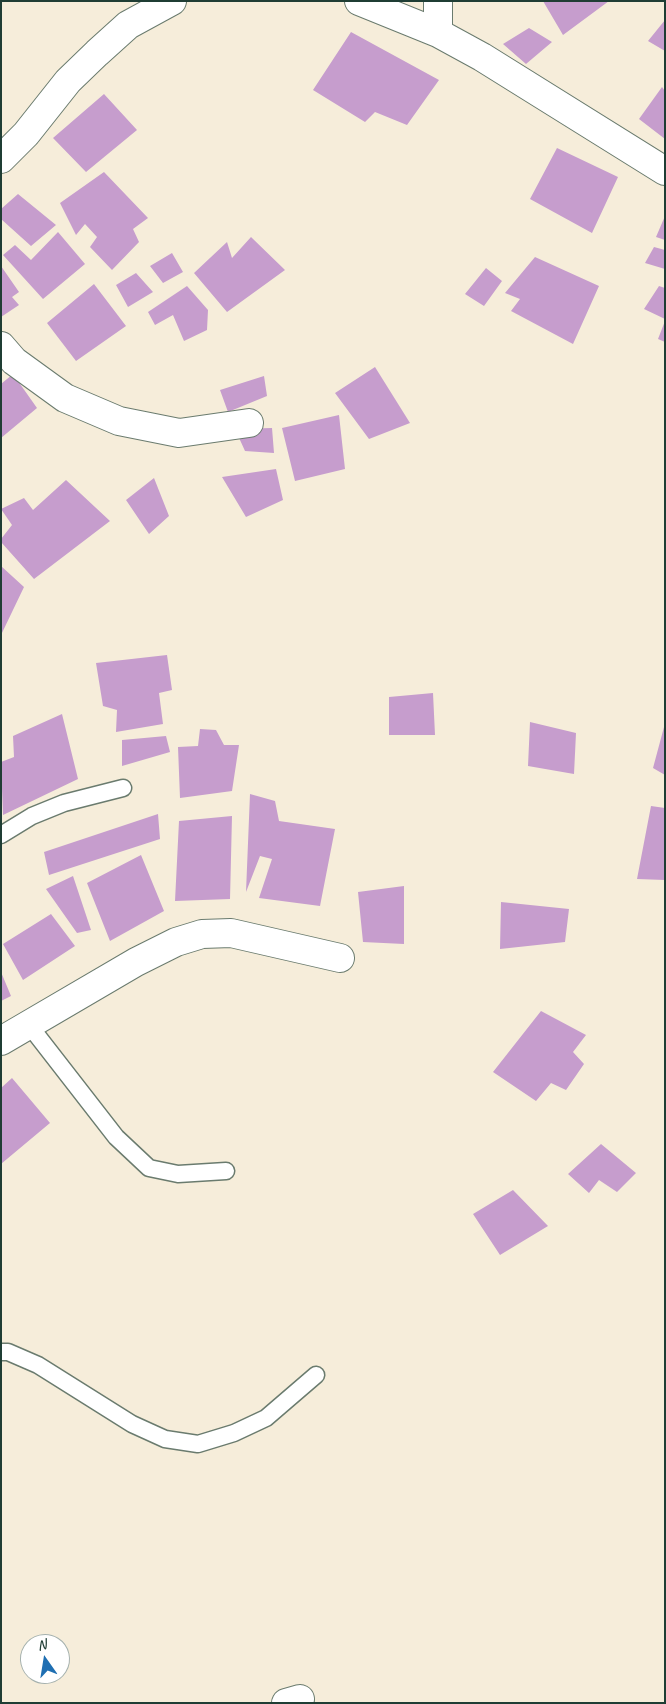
<!DOCTYPE html>
<html>
<head>
<meta charset="utf-8">
<style>
  body { margin:0 }
  #map { position:relative; width:666px; height:1704px; overflow:hidden; background:#f6edda; font-family:Caveat,sans-serif }
  canvas { display:block }
  .frame { position:absolute; inset:0; border:2px solid #1f3d34; pointer-events:none }
  .north { position:absolute; left:20px; top:1634px; width:50px; height:50px; box-sizing:border-box; background:#fff; border:1px solid #a5b1ae; border-radius:50%; rotate:347deg; font-size:14px; font-weight:700; line-height:20px; text-align:center; color:#1f3d34 }
  .north::after { content:''; display:block; margin:auto; width:18px; height:22px; background:#1f6fb2; clip-path:polygon(50% 0,100% 100%,50% 72%,0 100%) }
</style>
</head>
<body>
<div id="map">
<canvas width="666" height="1704"></canvas>
<div class="frame"></div>
<div class="north">N</div>
</div>
<script>
const context = document.querySelector('canvas').getContext('2d');
context.lineJoin = 'round';
function paint(path, color) { context.fillStyle = color; context.fill(path, 'evenodd'); }
const toPath = rows => new Path2D(rows.map(r => 'M' + r).join(''));
function strokePath(path, color, width, dash) { context.strokeStyle = color; context.lineWidth = width; context.lineCap = dash ? 'butt' : 'round'; context.setLineDash(dash || []); context.stroke(path); }
const building = toPath([
  [543,1,609,1,563,35],
  [665,20,665,51,648,41],
  [529,28,552,42,526,64,503,44],
  [351,32,439,80,407,125,375,112,365,122,313,90],
  [662,87,665,91,665,139,639,119],
  [104,94,137,130,86,172,53,138],
  [557,148,618,177,592,233,530,199],
  [104,172,148,218,133,229,139,242,112,270,90,247,97,237,85,224,76,235,60,203],
  [18,194,56,225,31,246,1,219,1,209],
  [665,216,665,240,656,237],
  [58,232,85,264,43,299,3,255,15,245,31,260],
  [251,237,285,270,227,312,194,273,227,242,232,258],
  [654,247,665,250,665,269,645,263],
  [172,253,183,272,163,283,150,266],
  [535,257,599,286,573,344,511,311,520,299,505,293],
  [1,266,19,292,12,297,19,305,1,317],
  [486,268,502,281,484,306,465,294],
  [136,273,153,292,128,307,116,285],
  [94,284,126,326,76,361,47,323],
  [187,286,208,310,207,330,184,341,173,315,155,325,148,312],
  [659,286,665,288,665,319,644,309],
  [665,321,665,342,658,339],
  [375,367,410,423,369,439,335,393],
  [13,374,37,408,1,438,1,384],
  [264,376,267,396,228,412,220,390],
  [339,415,345,469,295,481,282,428],
  [272,428,274,453,245,451,235,429],
  [276,469,283,500,246,517,222,477],
  [154,478,169,516,149,534,126,500],
  [66,480,110,521,34,579,1,542,1,539,12,525,1,509,24,498,33,510],
  [1,566,24,587,1,635],
  [167,655,172,690,159,693,163,724,116,732,117,710,103,706,96,663],
  [433,693,435,735,389,735,389,697],
  [62,714,78,779,3,815,1,762,14,757,13,736],
  [530,722,576,733,574,774,528,766],
  [664,727,665,727,665,775,653,768],
  [200,729,216,730,224,745,239,745,232,791,180,798,178,747,198,746],
  [166,736,170,752,122,766,122,740],
  [250,794,275,801,279,821,335,829,320,906,259,898,272,859,260,856,246,892],
  [651,806,665,808,665,880,637,879],
  [158,814,160,839,49,875,44,852],
  [232,816,230,899,175,901,179,821],
  [141,855,164,911,110,941,87,883],
  [73,876,91,930,77,933,46,889],
  [404,886,404,944,363,942,358,892],
  [501,902,569,909,565,942,500,949],
  [51,914,75,946,23,980,3,944],
  [1,972,11,996,1,1001],
  [541,1011,586,1035,573,1052,584,1064,566,1090,551,1083,536,1101,493,1072],
  [12,1078,50,1123,1,1164,1,1088],
  [601,1144,636,1173,617,1192,599,1180,589,1193,568,1174],
  [513,1190,548,1226,500,1255,473,1214]
]);
const lane = toPath([
  [1,835,32,816,64,803,123,788],
  [29,1025,116,1137,149,1168,178,1174,226,1171],
  [1,1352,8,1352,38,1365,132,1424,165,1439,198,1444,234,1433,266,1418,316,1375]
]);
const street = toPath([
  [359,1,438,33,482,57,665,171],
  [438,33,438,1],
  [1,159,26,134,68,81,97,53,128,25,172,1],
  [1,346,14,361,65,398,119,421,179,433,249,423],
  [1,1041,136,962,176,942,202,934,231,933,340,958],
  [286,1703,300,1699]
]);
paint(building, '#c69dcd');
strokePath(lane, '#6a7b6e', 19);
strokePath(street, '#6a7b6e', 30);
strokePath(lane, '#fff', 16);
strokePath(street, '#fff', 28);
</script>
</body>
</html>
